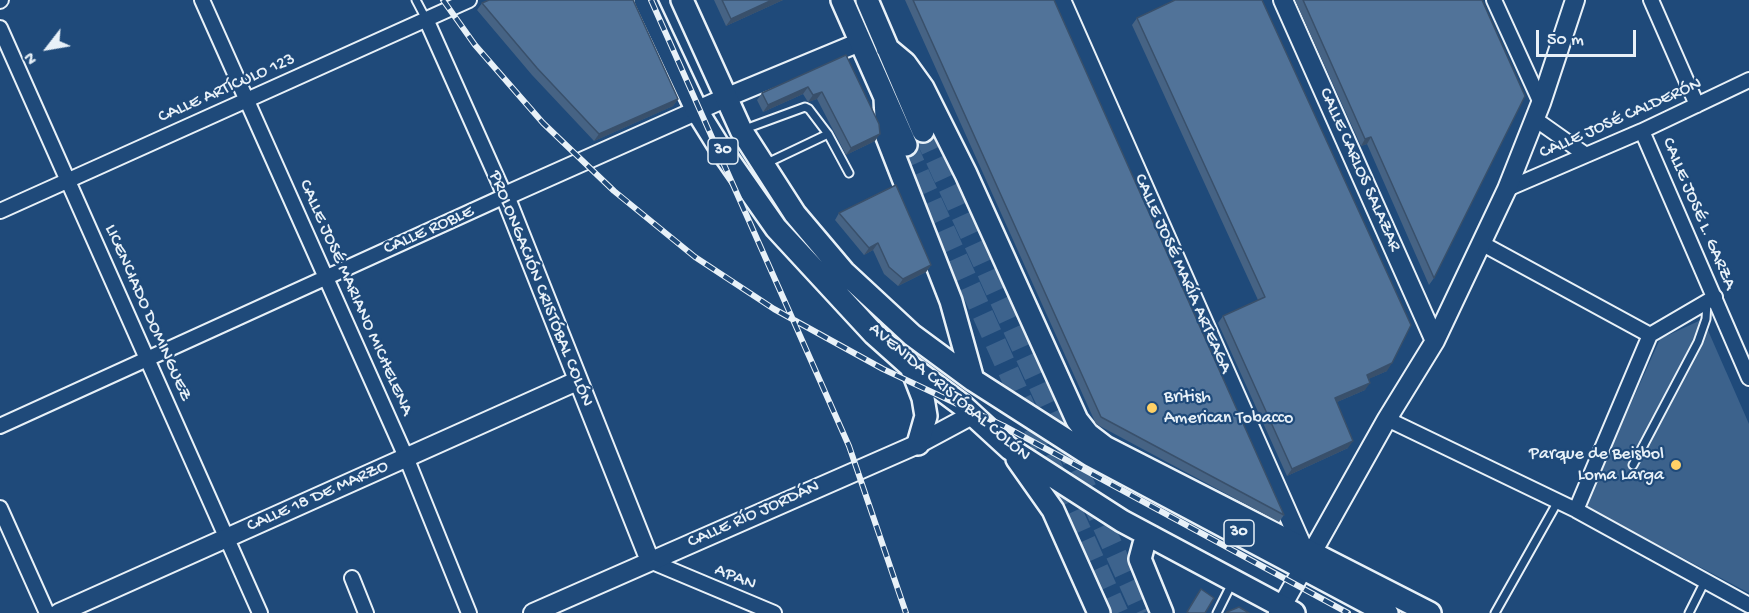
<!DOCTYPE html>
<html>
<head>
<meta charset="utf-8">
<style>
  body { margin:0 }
  #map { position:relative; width:1749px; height:613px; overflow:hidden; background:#1f4a7a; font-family:"Gochi Hand",sans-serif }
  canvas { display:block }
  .north { position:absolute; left:18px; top:18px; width:60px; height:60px; -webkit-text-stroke:4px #1f4a7a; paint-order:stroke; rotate:239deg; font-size:16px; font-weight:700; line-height:24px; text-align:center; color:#e8f1f8 }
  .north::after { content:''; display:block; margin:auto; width:21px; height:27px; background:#e8f1f8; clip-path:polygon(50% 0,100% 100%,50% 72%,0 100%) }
  .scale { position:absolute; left:1536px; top:30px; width:100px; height:27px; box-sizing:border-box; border:3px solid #e8f1f8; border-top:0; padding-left:8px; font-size:18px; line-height:21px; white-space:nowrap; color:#e8f1f8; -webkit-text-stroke:4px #1f4a7a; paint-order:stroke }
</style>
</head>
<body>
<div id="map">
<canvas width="1749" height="613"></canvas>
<div class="north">N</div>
<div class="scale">50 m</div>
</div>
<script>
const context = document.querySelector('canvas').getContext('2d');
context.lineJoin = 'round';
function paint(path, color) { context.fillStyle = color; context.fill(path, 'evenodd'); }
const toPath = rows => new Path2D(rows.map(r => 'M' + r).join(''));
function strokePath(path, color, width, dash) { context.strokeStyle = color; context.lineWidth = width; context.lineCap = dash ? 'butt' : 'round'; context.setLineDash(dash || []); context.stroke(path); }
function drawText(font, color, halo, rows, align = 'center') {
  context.font = font + ' "Gochi Hand",sans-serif'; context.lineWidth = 4.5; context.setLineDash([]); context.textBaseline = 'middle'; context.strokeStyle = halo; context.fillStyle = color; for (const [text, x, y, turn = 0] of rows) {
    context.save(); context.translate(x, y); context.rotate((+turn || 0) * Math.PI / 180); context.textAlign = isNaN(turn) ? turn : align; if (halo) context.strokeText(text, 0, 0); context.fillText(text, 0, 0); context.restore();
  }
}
const green = toPath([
  [1703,319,1749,424,1749,593,1585,506,1660,339]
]);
const primaryTunnel = toPath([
  [923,131,1143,613],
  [906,145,1118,613]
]);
const lane = toPath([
  [416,0,426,19],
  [745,129,805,107,809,109,828,134,849,173],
  [765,164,828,134],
  [1633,465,1698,342,1706,319,1707,302],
  [1217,613,1232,583],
  [1495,613,1557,503],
  [1689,613,1705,581]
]);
const street = toPath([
  [202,0,406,457,469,613],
  [1494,0,1541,103],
  [1651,0,1697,105],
  [0,1,1,0],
  [0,28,260,613],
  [1535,119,1586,155],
  [1642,131,1749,378],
  [1507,189,1642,131,1749,80],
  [0,211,469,0],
  [1481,243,1650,335],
  [1650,335,1715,297],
  [1387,419,1576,510,1749,605],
  [0,426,505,196,426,19],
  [0,508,47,613],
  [1576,510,1650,335],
  [650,561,774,613],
  [352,578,366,613]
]);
const secondary = toPath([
  [1061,0,1303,548],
  [1283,0,1435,341],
  [650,561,505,196,725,98,860,42],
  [59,613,577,381],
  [533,613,918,444,972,415],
  [1278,613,1387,419,1435,341,1507,189,1541,103,1575,0]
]);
const primary = toPath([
  [645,0,697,111,720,148,776,228,874,334,911,367,962,405,1010,449,1122,521,1294,613],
  [682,0,741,130,795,214,844,272,912,335,973,380,1090,455,1387,613],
  [842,0,906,145],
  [867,0,923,131],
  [887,48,905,63,923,88,966,174,1077,420,1088,434,1105,447,1430,613],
  [885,98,887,137,951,301,973,380],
  [911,367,923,398,926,416,918,444],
  [1017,459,1053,510,1099,613],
  [1152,537,1144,544,1140,559,1162,613]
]);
const rail = toPath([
  [443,0,475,45,543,123,614,191,695,257,774,309,883,369,1004,426,1348,613],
  [651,0,849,446,906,613]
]);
const wall = toPath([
  [714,0,783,0,726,26],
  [905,0,1054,0,1284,515,1279,522,1096,424],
  [1295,0,1482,0,1434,278,1429,285,1367,144,1361,146],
  [482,3,678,99,673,106,594,141,532,75,477,10],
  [1137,18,1387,371,1368,379,1365,390,1337,402,1348,448,1287,476,1218,323,1223,316,1258,300,1132,25],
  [846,55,875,141,846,155,817,99,808,102,803,94,763,112,757,100,762,93],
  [839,213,931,265,926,272,898,286,884,274,873,250,864,255,835,220]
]);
const shadedWall = toPath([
  [772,0,783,0,726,26,731,19],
  [808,87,803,94,763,112,768,105],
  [822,92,817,99,808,102,813,95],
  [678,99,673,106,594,141,599,134],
  [880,134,875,141,846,155,851,148],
  [1371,137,1367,144,1361,146,1365,139],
  [878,243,873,250,864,255,869,248],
  [931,265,926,272,898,286,903,279],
  [1392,363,1387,371,1362,382,1367,375],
  [1370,383,1365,390,1330,405,1335,398],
  [1353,441,1348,448,1287,476,1292,469]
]);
const building = toPath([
  [489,0,633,0,678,99,599,134,537,68,482,3,489,0],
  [722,0,772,0,731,19,722,0],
  [913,0,1054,0,1284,515,1101,417,913,0],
  [1175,0,1262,0,1411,325,1392,363,1367,375,1370,383,1335,398,1353,441,1292,469,1223,316,1265,297,1137,18,1175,0],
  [1303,0,1482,0,1525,96,1434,278,1371,137,1365,139,1303,0],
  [846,55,879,124,880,134,851,148,822,92,813,95,808,87,768,105,762,93,846,55],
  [896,185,931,265,903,279,889,267,878,243,869,248,839,213,896,185],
  [1201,589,1214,598,1205,613,1189,613,1187,612,1201,589],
  [1239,607,1249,613,1226,613,1227,612,1239,607]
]);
const markers = [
  [1152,408,6,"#ffd166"],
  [1676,465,6,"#ffd166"]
];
const shields = [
  [723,151,30],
  [1239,533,30]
];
const shieldNames = [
  ["30",723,151],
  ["30",1239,533]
];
const streetNames = [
  ["CALLE ARTÍCULO 123",227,89,-24],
  ["CALLE JOSÉ CALDERÓN",1621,119,-24],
  ["CALLE CARLOS SALAZAR",1359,170,66],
  ["CALLE JOSÉ L. GARZA",1698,214,67],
  ["CALLE ROBLE",429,231,-24],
  ["CALLE JOSÉ MARÍA ARTEAGA",1182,274,66],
  ["PROLONGACIÓN CRISTÓBAL COLÓN",540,289,68],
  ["CALLE JOSÉ MARIANO MICHELENA",355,298,66],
  ["LICENCIADO DOMINGUEZ",147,313,66],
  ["AVENIDA CRISTÓBAL COLÓN",949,393,40],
  ["CALLE 18 DE MARZO",318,497,-24],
  ["CALLE RÍO JORDÁN",754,515,-24],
  ["APAN",735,578,22]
];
const poiNames = [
  ["British",1164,398],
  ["American Tobacco",1164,419],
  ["Parque de Beisbol",1664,455,"right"],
  ["Loma Larga",1664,476,"right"]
];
paint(green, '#3c628c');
strokePath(primaryTunnel, '#3d638d', 21, [21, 10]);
strokePath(lane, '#e8f1f8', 11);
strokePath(street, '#e8f1f8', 18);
strokePath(secondary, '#e8f1f8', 22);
strokePath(primary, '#e8f1f8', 26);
strokePath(lane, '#1f4a7a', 7);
strokePath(street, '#1f4a7a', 14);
strokePath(secondary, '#1f4a7a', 18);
strokePath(primary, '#1f4a7a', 21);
strokePath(rail, '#e8f1f8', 6);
strokePath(rail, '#1f4a7a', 4, [11]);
paint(wall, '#466384');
paint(shadedWall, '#39506b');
paint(building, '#517399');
strokePath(building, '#39506b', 1.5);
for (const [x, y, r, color] of markers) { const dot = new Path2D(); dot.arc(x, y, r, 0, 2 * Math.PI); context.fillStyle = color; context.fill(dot); strokePath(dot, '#1f4a7a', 2); }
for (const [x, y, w] of shields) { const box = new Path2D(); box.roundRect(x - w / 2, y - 13, w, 26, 4.5); context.fillStyle = '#1f4a7a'; context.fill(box); strokePath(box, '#e8f1f8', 1.5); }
drawText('bold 16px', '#e8f1f8', null, shieldNames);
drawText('18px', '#e8f1f8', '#1f4a7a', streetNames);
drawText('18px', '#e8f1f8', '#1f4a7a', poiNames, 'left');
</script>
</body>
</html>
